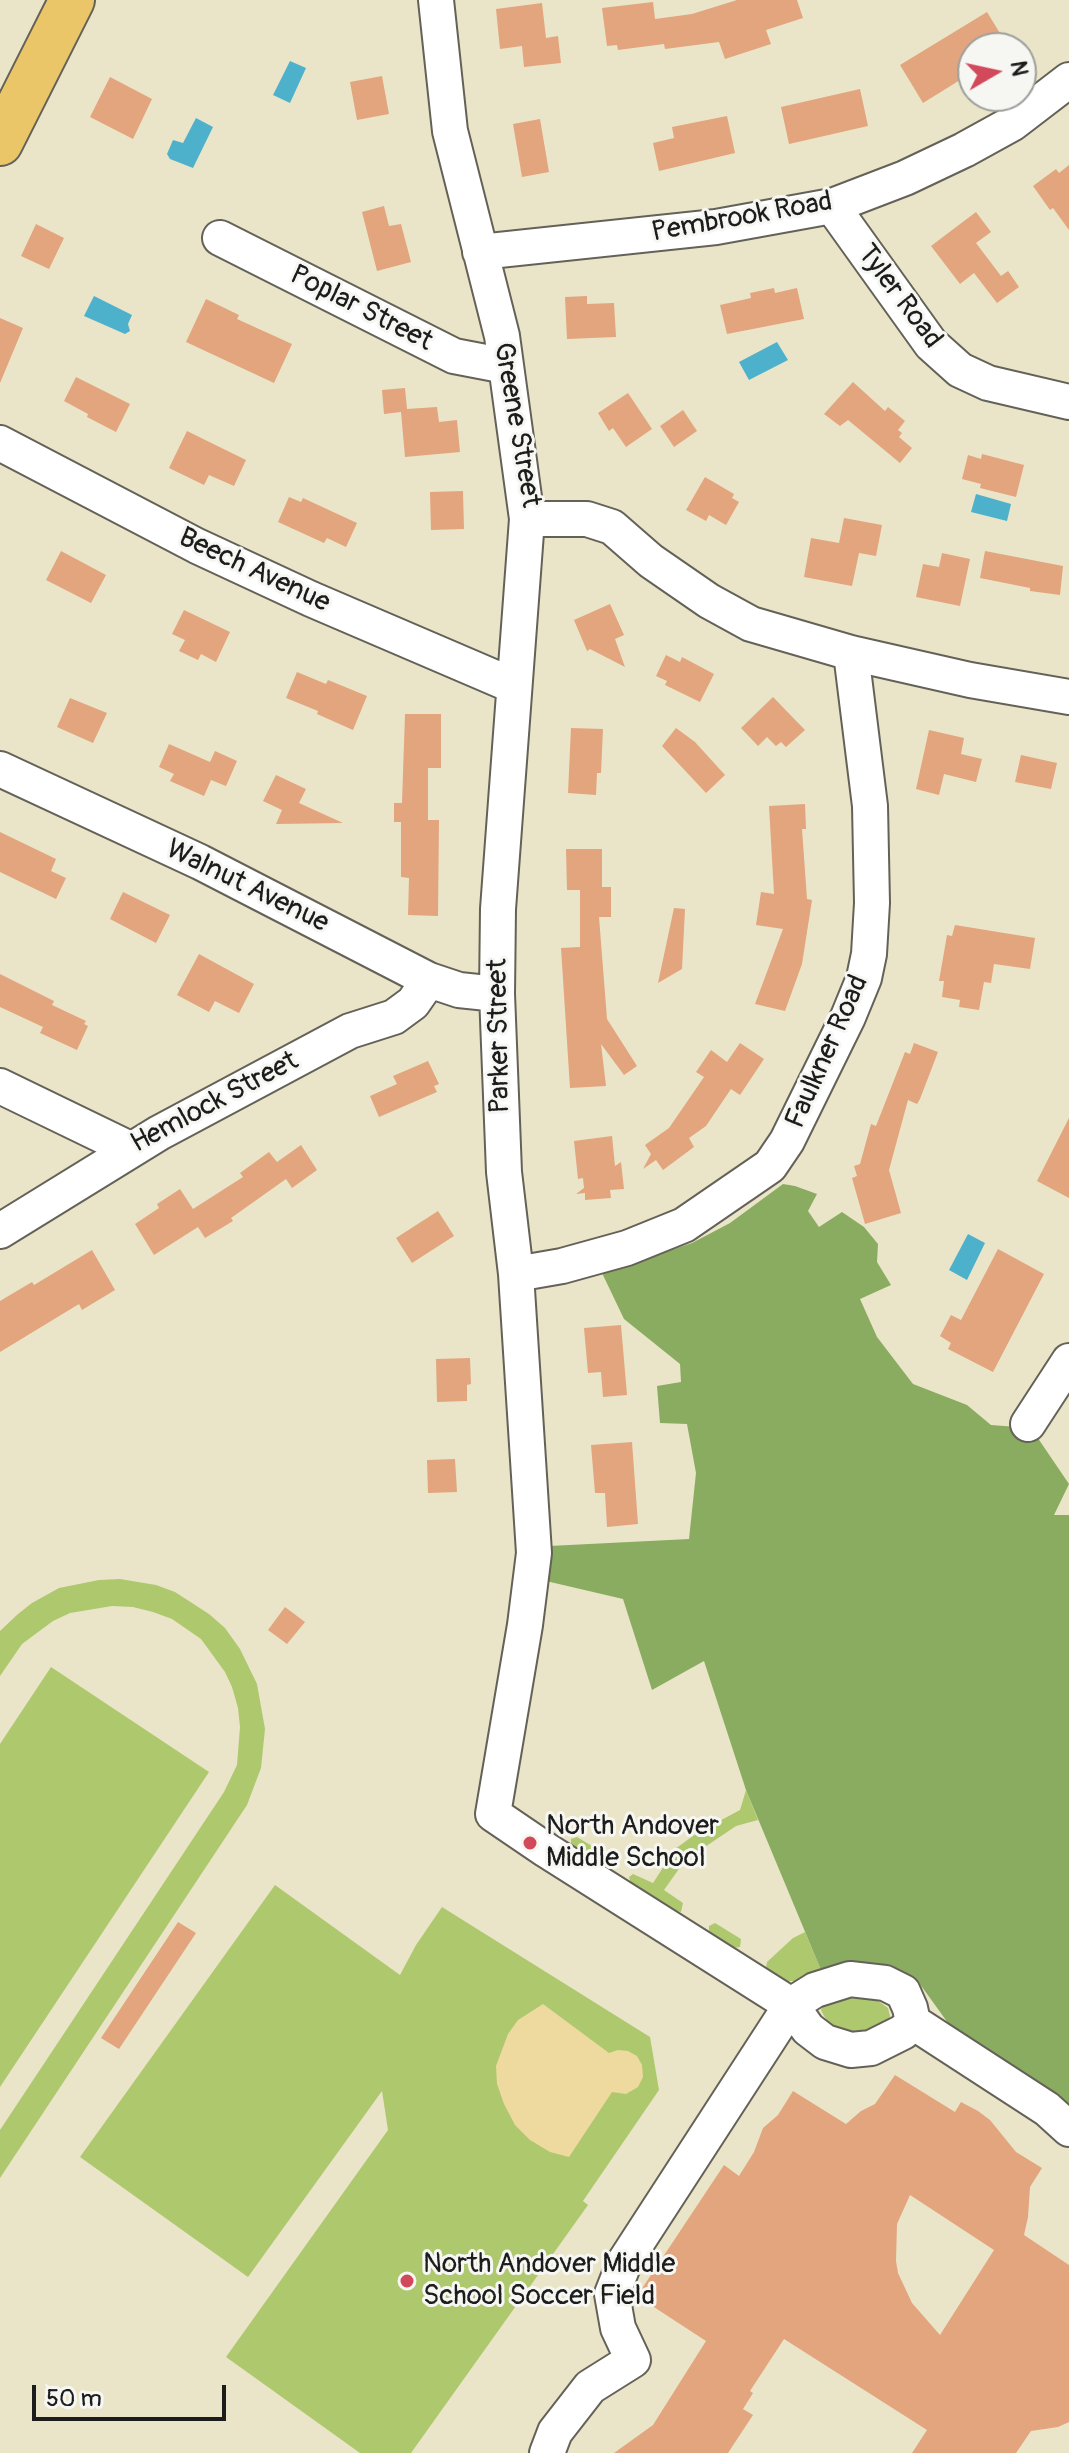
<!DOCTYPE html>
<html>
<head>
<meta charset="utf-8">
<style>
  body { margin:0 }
  #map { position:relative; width:1069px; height:2453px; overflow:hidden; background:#eae5c8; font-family:Pangolin,sans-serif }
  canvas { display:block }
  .north { position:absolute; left:957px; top:32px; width:80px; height:80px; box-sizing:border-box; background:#f6f6f2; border:2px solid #9f9f9c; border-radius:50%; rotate:81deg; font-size:22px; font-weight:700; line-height:32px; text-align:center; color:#1c1c1c }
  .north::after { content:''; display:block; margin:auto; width:28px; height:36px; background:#d1495b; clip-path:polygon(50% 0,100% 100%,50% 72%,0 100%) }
  .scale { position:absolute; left:32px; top:2385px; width:194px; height:36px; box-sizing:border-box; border:4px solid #1c1c1c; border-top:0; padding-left:10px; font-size:24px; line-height:28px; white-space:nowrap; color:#1c1c1c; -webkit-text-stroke:6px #f6f6f2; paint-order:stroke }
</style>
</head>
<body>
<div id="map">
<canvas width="1069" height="2453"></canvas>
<div class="north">N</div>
<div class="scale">50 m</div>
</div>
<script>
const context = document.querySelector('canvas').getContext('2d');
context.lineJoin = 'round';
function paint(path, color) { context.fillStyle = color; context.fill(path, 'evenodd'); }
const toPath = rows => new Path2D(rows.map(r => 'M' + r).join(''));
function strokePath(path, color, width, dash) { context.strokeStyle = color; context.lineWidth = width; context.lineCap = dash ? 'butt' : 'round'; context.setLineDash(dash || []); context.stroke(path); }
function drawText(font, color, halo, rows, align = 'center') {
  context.font = font + ' Pangolin,sans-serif'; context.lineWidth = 6; context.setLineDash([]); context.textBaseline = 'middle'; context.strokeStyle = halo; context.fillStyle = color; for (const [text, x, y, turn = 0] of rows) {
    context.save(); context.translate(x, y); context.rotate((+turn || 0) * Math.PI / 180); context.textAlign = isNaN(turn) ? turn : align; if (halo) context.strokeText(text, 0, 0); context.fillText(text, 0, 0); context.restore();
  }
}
const green = toPath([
  [120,1579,156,1585,175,1592,209,1614,225,1628,240,1649,257,1684,265,1729,261,1768,247,1805,0,2178,0,2130,224,1792,237,1765,240,1727,238,1708,232,1687,225,1672,201,1639,172,1619,153,1612,133,1607,112,1606,70,1613,53,1621,22,1644,0,1676,0,1631,18,1614,32,1603,59,1588,99,1580],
  [51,1667,209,1772,0,2087,0,1744],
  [746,1790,758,1820,736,1826,693,1855,681,1866,664,1890,683,1903,681,1912,675,1911,631,1884,629,1877,633,1874,653,1883,675,1849,697,1833,740,1810],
  [577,1837,602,1852,605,1860,598,1863,571,1847,571,1839],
  [275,1885,400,1975,416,1945,442,1907,650,2037,659,2090,583,2201,588,2205,411,2453,360,2453,226,2357,388,2130,382,2091,248,2277,80,2157],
  [715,1923,741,1939,740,1947,733,1948,709,1932,709,1926],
  [805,1932,821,1970,796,1981,787,1981,771,1975,766,1968,767,1962,793,1938],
  [862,1995,874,1998,888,2008,890,2016,888,2022,869,2032,858,2032,841,2029,830,2024,824,2016,821,2010,823,2005,837,1997]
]);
const forest = toPath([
  [783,1184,795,1186,817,1194,808,1211,819,1227,842,1212,864,1227,878,1244,877,1262,891,1285,860,1299,877,1337,913,1384,967,1405,991,1425,1031,1428,1069,1484,1054,1515,1069,1515,1069,2106,948,2023,917,1980,901,1971,871,1965,848,1964,821,1970,746,1790,704,1661,652,1690,623,1599,546,1581,549,1546,689,1539,696,1473,687,1424,660,1423,657,1386,681,1382,680,1364,624,1319,602,1273,692,1243,730,1223]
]);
const sand = toPath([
  [543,2004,609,2053,618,2050,628,2051,637,2056,642,2065,643,2077,638,2087,626,2094,612,2092,569,2157,550,2152,530,2140,515,2125,504,2104,497,2084,496,2066,508,2034,518,2020]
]);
const water = toPath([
  [290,61,306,68,290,103,273,95],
  [196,118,213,127,193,168,170,159,167,154,173,140,183,143],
  [94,296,132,315,128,324,130,331,125,334,84,316],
  [777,342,788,360,749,380,739,362],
  [976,494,1011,504,1007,521,971,512],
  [968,1234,985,1243,967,1280,949,1270]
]);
const building = toPath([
  [737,0,797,0,803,18,766,30,771,44,725,59,719,42,665,49,664,44,618,50,617,45,607,46,602,8,653,2,655,19,692,14],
  [542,3,546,38,558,36,561,63,524,67,522,46,500,49,496,9],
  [987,12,1009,48,973,48,973,72,923,103,900,65],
  [382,76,389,114,357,120,350,82],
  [110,77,152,99,133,139,90,117],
  [860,89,868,126,789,144,781,107],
  [727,116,735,153,659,171,653,143,674,138,672,127],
  [540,119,549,172,522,177,513,124],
  [1069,165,1069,230,1053,208,1050,210,1033,186,1056,169,1059,173],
  [384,206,389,226,401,224,411,262,377,271,362,212],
  [976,212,991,232,976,243,1001,276,1008,271,1019,287,997,303,974,273,960,284,931,246],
  [36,224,64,238,49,269,21,256],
  [774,288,775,293,797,288,804,319,727,334,720,305,751,298,750,293],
  [587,296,587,304,614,303,616,337,567,339,565,297],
  [206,299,239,315,237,319,292,344,274,383,186,342],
  [0,318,23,328,0,383],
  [76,377,130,404,116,432,87,417,88,414,64,401],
  [853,382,885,411,888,407,905,421,898,430,902,433,899,437,912,448,900,463,848,420,840,426,824,414],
  [405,388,407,409,437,407,439,422,457,420,460,452,405,457,401,412,384,414,382,390],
  [628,393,652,429,626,447,613,428,609,431,598,413],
  [683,410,697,431,674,447,660,426],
  [187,431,246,460,234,486,209,475,204,485,169,468],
  [982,454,1024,465,1016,497,980,488,981,484,962,479,968,455,981,459],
  [705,477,734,494,732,498,739,502,726,525,709,515,706,521,686,510],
  [463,491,464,529,431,530,430,492],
  [289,497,301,502,303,498,357,523,346,547,327,538,324,543,278,522],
  [844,518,882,525,876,556,859,553,852,586,804,577,811,538,839,543],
  [61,551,106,575,91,603,46,580],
  [985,551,1063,566,1060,595,1030,591,1030,588,980,578],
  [942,553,970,559,960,606,916,597,923,564,939,567],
  [610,604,624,635,615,639,625,667,590,649,587,651,574,620],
  [184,610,230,632,216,662,201,654,198,660,179,651,185,640,172,634],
  [666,655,680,662,682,657,714,674,700,702,665,685,667,681,656,676],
  [297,672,326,684,328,680,367,696,353,730,317,714,318,711,286,698],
  [773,697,805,730,786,747,781,742,776,746,767,737,758,746,741,728],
  [70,698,107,713,93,743,57,727],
  [405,714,441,714,441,768,428,768,428,820,439,820,438,916,408,915,409,878,401,877,401,822,394,822,394,803,402,803],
  [571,728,603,729,601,773,597,773,596,795,568,793],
  [676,728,695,742,725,775,706,793,662,746],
  [929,730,964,738,961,754,982,759,976,782,944,774,939,795,916,789],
  [169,744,210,762,215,751,237,761,226,786,211,780,204,796,170,781,174,774,159,767],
  [1021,755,1057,763,1051,789,1015,782],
  [276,775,306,789,299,803,343,823,276,824,282,810,263,801],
  [805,804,806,829,802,829,807,899,812,900,802,964,785,1011,755,1004,783,929,756,925,761,892,774,894,769,806],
  [0,832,56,859,51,871,66,878,56,899,0,872],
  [566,849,602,849,602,887,611,887,611,917,599,917,607,1019,637,1066,624,1075,601,1044,606,1086,570,1088,561,948,580,947,580,890,567,890],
  [123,892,170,915,156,943,110,919],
  [674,908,685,909,682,969,658,983],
  [955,925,1035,938,1030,969,994,964,991,983,984,982,979,1010,959,1007,960,1000,942,997,944,981,939,981,947,935,952,936],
  [199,954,254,984,239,1013,215,1001,209,1012,177,995],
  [0,974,54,1001,52,1005,86,1021,84,1024,88,1026,77,1050,40,1033,43,1027,0,1007],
  [740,1043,764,1059,740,1095,731,1089,706,1126,689,1138,694,1147,663,1170,656,1160,643,1169,651,1154,645,1145,669,1128,704,1077,696,1072,711,1050,727,1062],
  [914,1043,938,1052,920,1099,917,1104,908,1100,889,1170,901,1213,865,1224,852,1178,857,1176,854,1166,860,1164,871,1124,876,1126,905,1052,910,1054],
  [428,1061,439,1084,434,1086,437,1092,379,1117,370,1096,397,1084,393,1076],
  [1069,1118,1069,1198,1037,1181],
  [612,1136,615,1166,621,1162,624,1189,610,1190,611,1198,585,1200,585,1193,576,1194,584,1188,583,1178,578,1179,574,1141],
  [301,1145,317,1170,292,1188,286,1179,231,1218,233,1221,205,1238,198,1227,154,1255,135,1224,159,1208,157,1204,180,1189,193,1209,243,1177,240,1173,269,1152,277,1162],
  [438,1211,454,1236,412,1263,396,1238],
  [998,1249,1044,1274,993,1372,948,1349,951,1343,940,1336,951,1315,961,1320],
  [92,1250,115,1290,82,1310,79,1304,0,1352,0,1301,32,1282,34,1285],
  [621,1325,627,1395,603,1397,601,1372,588,1373,584,1328],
  [470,1358,471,1384,467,1385,467,1401,437,1402,436,1359],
  [632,1442,638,1524,607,1527,605,1493,595,1493,591,1445],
  [455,1459,457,1492,428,1493,427,1460],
  [285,1607,305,1622,287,1644,268,1630],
  [178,1922,196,1933,119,2049,101,2038],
  [895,2075,955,2112,961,2102,978,2111,990,2120,1016,2152,1042,2168,1030,2187,1028,2217,1024,2235,1069,2265,1069,2422,1058,2427,1031,2431,1016,2453,912,2453,927,2430,784,2339,750,2391,753,2393,743,2409,753,2415,728,2453,614,2453,653,2425,706,2341,637,2296,724,2165,739,2176,754,2152,763,2128,778,2115,793,2091,846,2124,861,2111,875,2104],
  [910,2195,994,2250,940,2335,912,2303,898,2273,896,2261,897,2224]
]);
const minor = toPath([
  [436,0,450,131,502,336,527,519,587,519,612,527,651,561,709,601,751,624,851,653,970,680,1069,697],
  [832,206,931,344,960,370,988,383,1069,402],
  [220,238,454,356,506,366],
  [480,252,716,227,832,206,905,178,964,150,1013,123,1069,80],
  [0,443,197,546,311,599,514,686],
  [527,519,498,909,497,994,504,1172,516,1274,534,1553,525,1625,493,1814,546,1850,791,2005,808,2029,825,2042,851,2050,871,2048,903,2032,913,2022],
  [0,769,200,862,429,980,459,990,497,994],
  [0,1086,130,1149],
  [0,1231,159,1133,350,1031,394,1017,413,1003,429,980],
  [516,1274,562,1266,627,1248,684,1225,770,1166,787,1141,848,1017,864,978,869,954,872,903,870,806,851,653],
  [1028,1424,1069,1361],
  [547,2453,555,2432,590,2387,633,2360,618,2328,612,2294,625,2261,791,2005,815,1990,850,1979,885,1983,903,1992,910,2008,913,2022,1047,2109,1069,2129]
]);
const major = toPath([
  [0,143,72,0]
]);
const markers = [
  [530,1843,8,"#d1495b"],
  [407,2281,8,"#d1495b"]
];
const streetNames = [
  ["Pembrook Road",742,218,-10],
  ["Tyler Road",899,297,53],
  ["Poplar Street",361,309,27],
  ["Greene Street",516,425,80],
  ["Beech Avenue",254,571,25],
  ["Walnut Avenue",247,887,26],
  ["Parker Street",500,1036,-91],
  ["Faulkner Road",828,1052,-66],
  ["Hemlock Street",215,1103,-28]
];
const poiNames = [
  ["North Andover",546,1827],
  ["Middle School",546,1859],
  ["North Andover Middle",423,2265],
  ["School Soccer Field",423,2297]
];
paint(green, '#aec86e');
paint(forest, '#8aac61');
paint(sand, '#eeda9e');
paint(water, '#4db1cc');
paint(building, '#e2a57e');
strokePath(minor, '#646258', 38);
strokePath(major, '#646258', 48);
strokePath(minor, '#fff', 34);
strokePath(major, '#ebc669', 44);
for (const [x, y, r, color] of markers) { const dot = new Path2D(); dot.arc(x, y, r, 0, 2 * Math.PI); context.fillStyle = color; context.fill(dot); strokePath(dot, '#f6f6f2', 3); }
drawText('28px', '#1c1c1c', '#f6f6f2', streetNames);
drawText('28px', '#1c1c1c', '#f6f6f2', poiNames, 'left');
</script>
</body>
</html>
